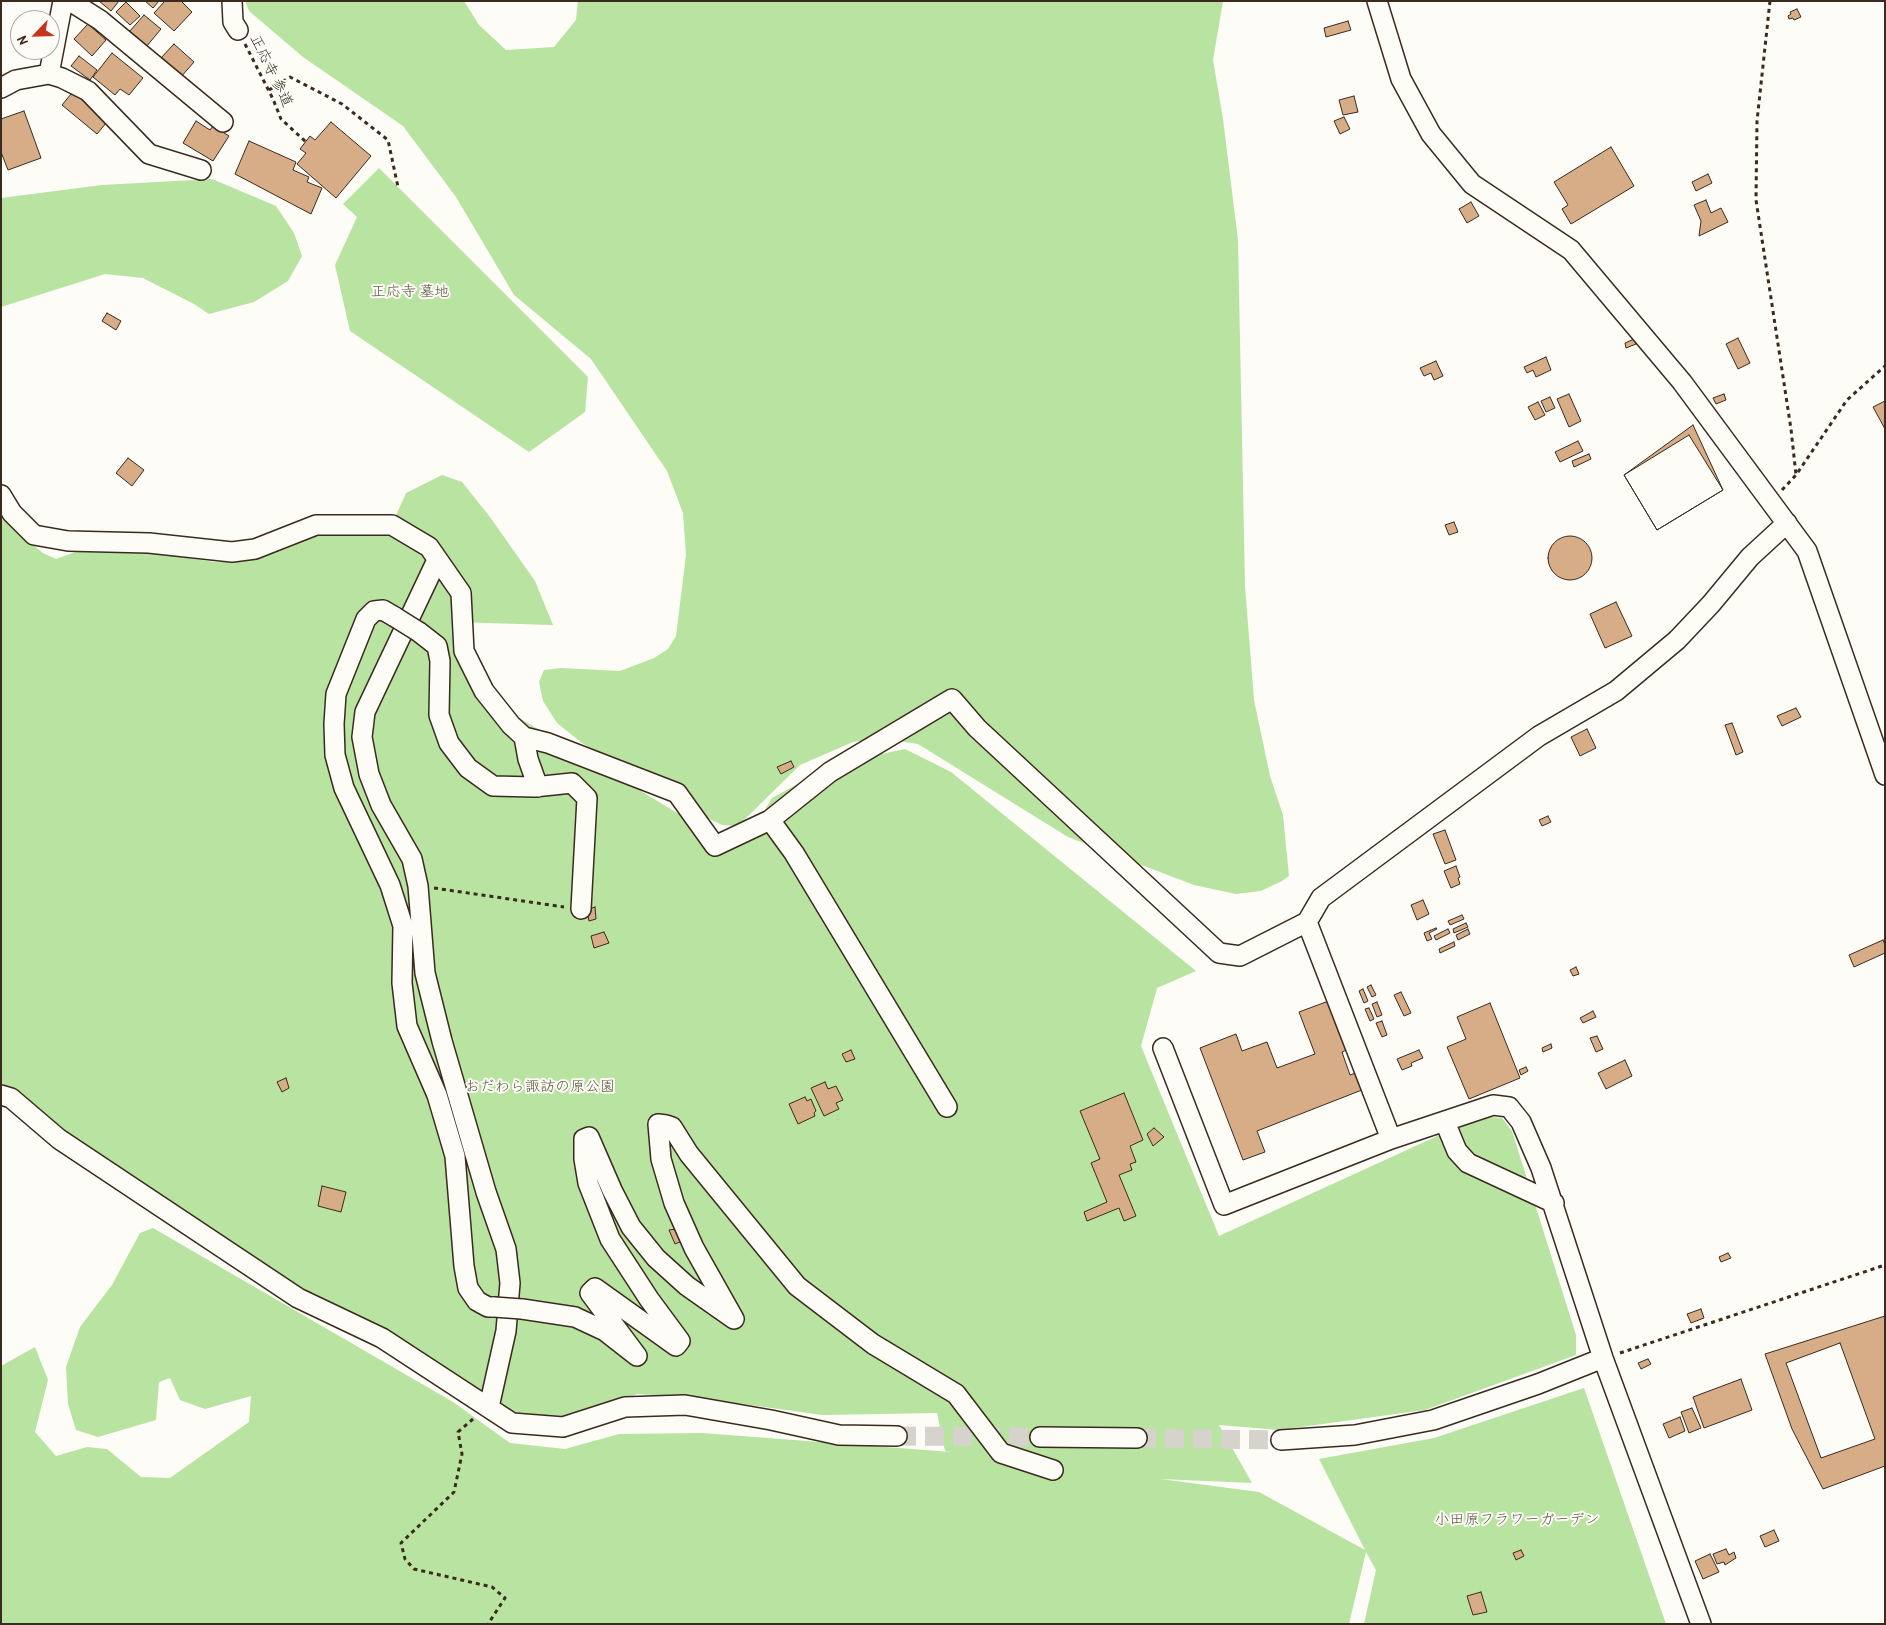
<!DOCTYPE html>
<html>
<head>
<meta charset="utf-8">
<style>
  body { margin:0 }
  #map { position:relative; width:1886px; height:1625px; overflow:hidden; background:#fdfcf7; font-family:"Patrick Hand",sans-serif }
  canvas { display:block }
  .frame { position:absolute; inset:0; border:2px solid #3b2a1e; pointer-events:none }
  .north { position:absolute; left:10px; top:10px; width:50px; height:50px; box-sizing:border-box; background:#fdfcf7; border:1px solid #afa8a0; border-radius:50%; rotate:246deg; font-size:14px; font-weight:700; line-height:20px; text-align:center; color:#3b2a1e }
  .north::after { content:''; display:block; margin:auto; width:18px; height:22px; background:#c8321e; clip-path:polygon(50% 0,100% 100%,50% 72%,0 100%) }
</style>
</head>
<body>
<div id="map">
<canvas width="1886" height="1625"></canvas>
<div class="frame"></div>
<div class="north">N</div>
</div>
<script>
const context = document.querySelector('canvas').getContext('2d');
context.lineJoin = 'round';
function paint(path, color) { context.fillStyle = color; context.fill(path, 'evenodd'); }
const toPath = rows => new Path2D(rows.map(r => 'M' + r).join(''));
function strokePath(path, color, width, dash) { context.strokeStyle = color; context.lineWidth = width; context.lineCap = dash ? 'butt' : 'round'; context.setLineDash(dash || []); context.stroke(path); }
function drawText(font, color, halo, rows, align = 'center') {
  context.font = font + ' "Patrick Hand","Klee One",sans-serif'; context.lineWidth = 4; context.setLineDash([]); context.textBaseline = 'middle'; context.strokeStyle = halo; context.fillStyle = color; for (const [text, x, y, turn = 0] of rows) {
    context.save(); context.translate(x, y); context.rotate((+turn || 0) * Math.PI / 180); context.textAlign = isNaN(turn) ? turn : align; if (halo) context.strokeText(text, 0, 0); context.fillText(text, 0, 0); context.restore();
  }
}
const green = toPath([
  [245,1,464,1,479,25,506,50,554,47,576,20,578,1,1223,1,1213,60,1223,119,1238,240,1245,586,1254,700,1270,776,1283,815,1289,876,1282,881,1261,891,1236,894,1194,885,1068,837,918,744,880,738,853,742,800,765,738,826,722,825,693,811,582,743,557,723,543,701,539,682,544,670,561,668,620,671,654,658,668,649,676,636,686,555,683,513,667,471,591,359,514,295,456,197,403,126,303,57,249,11],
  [379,168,588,377,585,412,529,452,350,331,335,265,357,217,343,204],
  [212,179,276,206,294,233,302,256,288,281,254,302,209,314,194,304,143,278,105,274,1,307,1,198,102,185],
  [442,475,462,482,490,517,535,581,553,625,453,622,453,632,459,657,503,708,727,843,756,825,772,798,834,764,905,749,951,772,1196,971,1157,988,1141,1046,1219,1236,1481,1116,1502,1118,1512,1131,1576,1335,1576,1355,1425,1410,1279,1430,1219,1425,1252,1483,1160,1479,1259,1492,1365,1550,1319,1459,1434,1438,1584,1388,1666,1624,1364,1624,1376,1570,1366,1552,1349,1624,1,1624,1,1366,35,1347,48,1380,35,1432,56,1456,87,1447,107,1449,141,1477,170,1478,249,1422,251,1396,205,1409,180,1400,170,1378,159,1382,156,1420,98,1437,76,1430,68,1404,66,1367,80,1327,112,1285,140,1233,153,1228,453,1402,510,1443,565,1449,619,1434,702,1433,951,1452,945,1451,937,1413,822,1415,707,1399,638,1394,560,1417,519,1414,394,1357,58,1132,1,1087,1,512,13,529,43,553,56,559,95,545,215,562,240,562,253,559,300,538,321,532,390,529,406,493]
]);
const building = toPath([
  [99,1,119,1,111,11,99,1],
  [145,1,159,1,153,8,145,1],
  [165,1,181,1,192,12,174,31,154,13,165,1],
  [126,2,140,16,130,25,116,12,126,2],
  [1797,9,1801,17,1794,20,1793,18,1789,19,1788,16,1791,14,1790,12,1797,9],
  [144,15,161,29,146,47,129,32,144,15],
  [1348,21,1351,30,1326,37,1324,28,1348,21],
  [88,24,106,40,92,56,74,39,88,24],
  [174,44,194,62,180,78,160,59,174,44],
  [112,53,143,78,129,95,120,89,115,95,93,77,112,53],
  [79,56,97,70,90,80,71,66,79,56],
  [76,88,111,117,97,134,62,105,76,88],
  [1354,96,1358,112,1343,115,1339,100,1354,96],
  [24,111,41,158,8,170,1,152,1,119,24,111],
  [1344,117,1350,129,1340,134,1334,121,1344,117],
  [196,121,210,130,213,126,229,136,213,161,183,143,196,121],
  [331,122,371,156,336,198,297,164,306,153,300,149,310,136,315,140,331,122],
  [249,141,296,162,293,170,309,177,307,182,322,188,311,214,235,174,249,141],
  [1611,147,1634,186,1571,224,1562,209,1568,205,1554,182,1611,147],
  [1708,174,1712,183,1696,191,1692,182,1708,174],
  [1706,200,1711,213,1721,208,1728,222,1699,236,1701,221,1694,205,1706,200],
  [1471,202,1479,216,1467,223,1459,209,1471,202],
  [107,313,121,321,116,330,102,321,107,313],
  [1738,338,1750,363,1738,369,1726,344,1738,338],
  [1634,339,1636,344,1626,348,1625,343,1634,339],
  [1546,357,1551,370,1536,377,1533,370,1527,373,1524,367,1546,357],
  [1436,361,1443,376,1434,380,1431,373,1424,376,1420,368,1436,361],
  [1569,394,1581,421,1569,427,1557,399,1569,394],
  [1724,394,1726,400,1716,404,1713,398,1724,394],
  [1550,397,1555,408,1546,412,1541,401,1550,397],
  [1885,401,1885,429,1873,407,1885,401],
  [1538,402,1545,415,1535,420,1528,407,1538,402],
  [1693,425,1723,490,1657,530,1624,475,1693,425],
  [1689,435,1723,490,1657,530,1624,475,1689,435],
  [1578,441,1583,451,1560,462,1555,452,1578,441],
  [1589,454,1591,459,1574,467,1572,461,1589,454],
  [128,458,144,470,132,486,116,473,128,458],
  [1454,522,1458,532,1449,535,1445,525,1454,522],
  '1548 558a22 22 0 1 1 44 0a22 22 0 1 1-44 0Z',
  [1616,602,1632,636,1605,648,1590,614,1616,602],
  [1796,708,1801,717,1782,726,1777,716,1796,708],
  [1732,723,1743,752,1736,755,1725,725,1732,723],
  [1587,729,1596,748,1580,756,1571,737,1587,729],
  [791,761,794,767,781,774,777,767,791,761],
  [1548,816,1551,822,1542,826,1539,820,1548,816],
  [1445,830,1456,860,1445,864,1433,834,1445,830],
  [1456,866,1460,877,1458,878,1460,884,1451,888,1444,871,1456,866],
  [1423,900,1429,914,1417,920,1411,905,1423,900],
  [595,907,596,919,589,921,587,910,595,907],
  [1462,915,1464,919,1450,925,1448,921,1462,915],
  [1466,923,1468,927,1454,933,1453,929,1466,923],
  [1436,928,1437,929,1429,933,1432,939,1427,941,1424,933,1436,928],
  [1448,929,1450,933,1436,940,1434,936,1448,929],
  [1468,929,1470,934,1458,940,1456,935,1468,929],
  [604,932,609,943,594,948,591,936,604,932],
  [1883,940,1885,945,1885,953,1854,967,1849,955,1883,940],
  [1454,942,1455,946,1440,953,1439,949,1454,942],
  [1576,967,1579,974,1573,976,1570,970,1576,967],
  [1371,985,1376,995,1372,997,1367,987,1371,985],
  [1363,989,1368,1001,1364,1003,1359,991,1363,989],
  [1401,992,1411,1013,1404,1016,1394,995,1401,992],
  [1334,999,1353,1047,1342,1052,1350,1075,1361,1071,1367,1088,1257,1131,1265,1152,1243,1160,1200,1048,1236,1034,1242,1051,1267,1042,1277,1068,1315,1054,1299,1012,1334,999],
  [1377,1002,1382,1015,1377,1017,1372,1004,1377,1002],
  [1490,1003,1520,1078,1469,1099,1447,1047,1466,1039,1457,1017,1490,1003],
  [1369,1008,1374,1019,1370,1021,1365,1009,1369,1008],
  [1593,1011,1596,1017,1583,1023,1580,1018,1593,1011],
  [1382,1021,1387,1035,1382,1037,1376,1023,1382,1021],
  [1597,1036,1603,1049,1596,1052,1590,1038,1597,1036],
  [1551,1044,1552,1048,1543,1052,1542,1048,1551,1044],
  [851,1050,855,1059,846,1062,842,1054,851,1050],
  [1419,1050,1423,1058,1411,1063,1412,1066,1402,1070,1397,1059,1419,1050],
  [1625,1060,1632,1076,1606,1089,1598,1073,1625,1060],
  [1526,1067,1528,1071,1521,1075,1519,1070,1526,1067],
  [286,1078,289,1088,282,1092,277,1082,286,1078],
  [825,1082,828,1089,836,1086,843,1100,836,1103,839,1109,824,1116,811,1088,825,1082],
  [1124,1093,1143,1140,1130,1146,1136,1162,1130,1164,1132,1170,1119,1175,1136,1216,1124,1221,1119,1208,1087,1221,1084,1212,1107,1202,1091,1163,1100,1159,1080,1111,1124,1093],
  [805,1097,807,1101,811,1099,816,1111,814,1113,815,1116,798,1124,789,1104,805,1097],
  [1154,1128,1164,1137,1153,1146,1147,1134,1154,1128],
  [322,1186,346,1192,341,1212,318,1206,322,1186],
  [676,1229,682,1241,675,1244,669,1230,676,1229],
  [1728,1253,1731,1258,1721,1262,1719,1257,1728,1253],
  [1701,1309,1704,1318,1691,1323,1687,1314,1701,1309],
  [1885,1316,1885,1466,1823,1489,1792,1429,1765,1354,1885,1316],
  [1840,1343,1875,1439,1821,1458,1786,1363,1840,1343],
  [1648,1359,1651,1364,1641,1369,1638,1363,1648,1359],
  [1741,1379,1752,1410,1704,1428,1693,1397,1741,1379],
  [1692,1408,1701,1428,1689,1433,1681,1412,1692,1408],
  [1680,1417,1685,1431,1669,1438,1663,1424,1680,1417],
  [1774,1530,1779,1541,1765,1547,1760,1536,1774,1530],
  [1726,1549,1729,1555,1734,1552,1736,1558,1725,1565,1724,1562,1717,1564,1713,1554,1726,1549],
  [1521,1550,1524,1556,1516,1560,1513,1553,1521,1550],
  [1710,1554,1719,1572,1703,1579,1695,1561,1710,1554],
  [1481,1592,1487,1612,1473,1615,1467,1596,1481,1592]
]);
const minorTunnel = toPath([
  [897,1436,1040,1437],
  [1137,1438,1281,1440]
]);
const path = toPath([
  [1770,1,1757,121,1756,200,1791,429,1796,475],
  [245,44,273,99,281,119,306,142],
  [269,90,290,77,342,104,388,140,398,187],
  [1782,490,1796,475,1847,400,1885,366],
  [434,888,564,907],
  [1620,1353,1885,1265],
  [473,1419,458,1432,462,1454,454,1492,401,1543,405,1559,414,1569,492,1587,505,1598,488,1624]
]);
const minor = toPath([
  [70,1,100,20,223,122],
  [232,1,233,22,238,30],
  [1377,1,1401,79,1431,134,1472,184,1571,250,1682,382,1807,551,1885,775],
  [49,74,63,1],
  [1,88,16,80,49,74,62,78,88,91,149,154,201,170],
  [1,495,12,513,34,535,68,541,149,543,232,552,255,549,316,525,392,525,429,547,461,593,464,651,484,691,511,725,524,737,548,743,677,793,715,846,770,820,794,853,947,1107],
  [437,560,365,712,362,737,369,774,381,805,412,859,418,886,425,973,442,1041,486,1192,506,1249,510,1283,506,1331,489,1407],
  [395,617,383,610,374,611,366,619,336,694,334,724,335,755,344,788,390,885,403,926,402,983,407,1026,437,1095,455,1156,464,1266,468,1288,477,1301,488,1307,494,1307],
  [419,632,437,646,440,661,439,715,449,743,468,768,493,786,534,787,572,783,587,798,581,909],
  [524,737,528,759,538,787],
  [770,820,830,772,952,699,977,728,1219,953,1240,956,1307,922,1321,898,1539,736,1616,691,1677,640,1711,604,1750,557,1787,523],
  [1307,922,1391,1139],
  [1163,1048,1224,1205,1391,1139,1493,1105,1509,1107,1521,1122,1541,1168,1603,1358,1701,1624],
  [1,1095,11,1098,59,1139,298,1298,382,1338,512,1423,563,1427,625,1407,685,1405,771,1420,839,1435,897,1436],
  [1445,1122,1457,1151,1468,1163,1554,1203],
  [522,1309,575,1317,605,1331,637,1356,590,1293,595,1288,676,1346,680,1341,649,1299,610,1239,588,1183,584,1159,584,1139,589,1137,612,1190,631,1227,656,1258,687,1286,734,1319,694,1248,674,1203,661,1159,658,1124,666,1125,672,1127,689,1154,797,1286,873,1344,956,1394,1001,1453,1053,1470],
  [1040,1437,1137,1438],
  [1281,1440,1355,1435,1433,1420,1538,1384,1603,1358]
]);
const minorBridge = toPath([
  [395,617,419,632],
  [494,1307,522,1309]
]);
const streetNames = [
  ["正応寺 参道",271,71,64]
];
const parkNames = [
  ["正応寺 墓地",410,292],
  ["おだわら諏訪の原公園",540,1087],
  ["小田原フラワーガーデン",1517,1520]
];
paint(green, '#b8e3a1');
paint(building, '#d7ad88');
strokePath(building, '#3b2a1e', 1);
strokePath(minorTunnel, '#d6d2cc', 19, [19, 9]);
strokePath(minor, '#3b2a1e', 22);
strokePath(path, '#3b2a1e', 3, [4, 4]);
strokePath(minor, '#fdfcf7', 19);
strokePath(minorBridge, '#3b2a1e', 22, []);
strokePath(minorBridge, '#fdfcf7', 19);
drawText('15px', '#3b2a1e', '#fdfcf7', streetNames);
drawText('15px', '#5a583f', '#fdfcf7', parkNames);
</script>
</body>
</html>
